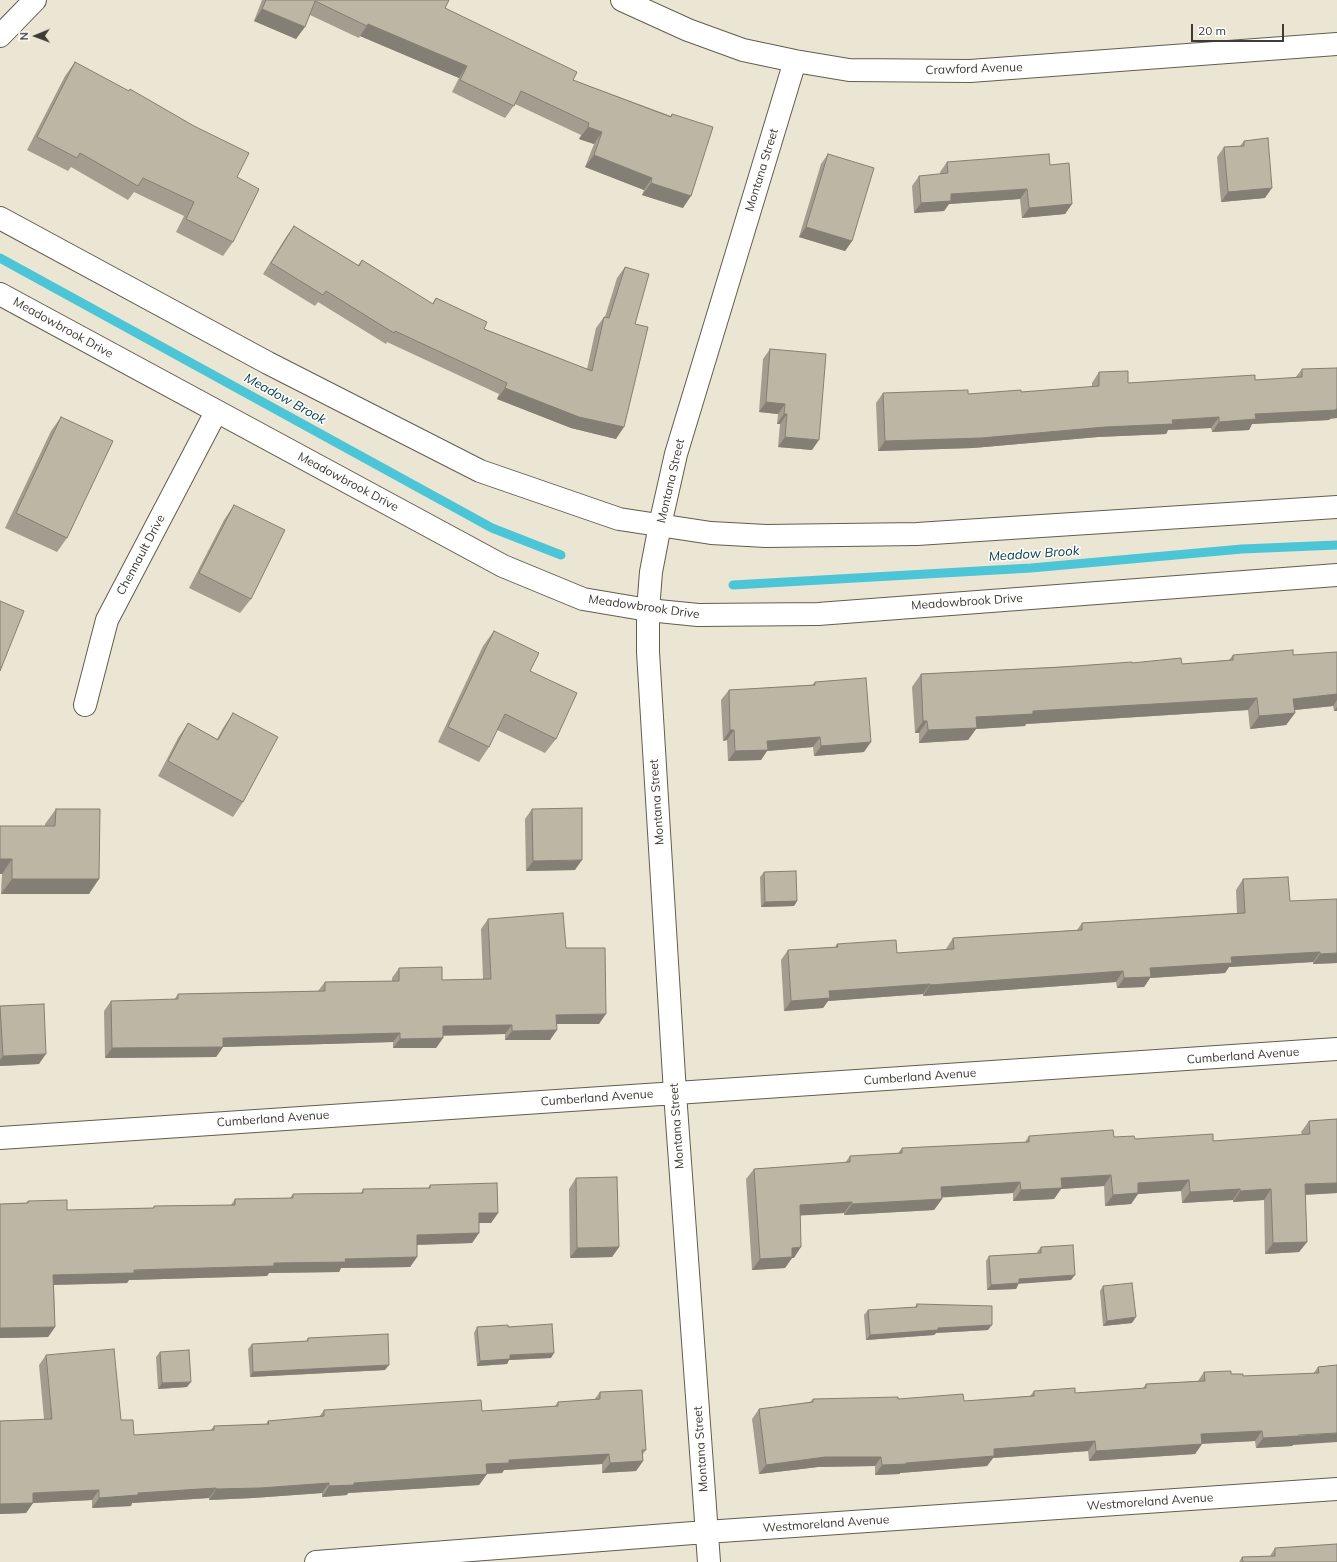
<!DOCTYPE html>
<html>
<head>
<meta charset="utf-8">
<style>
  body { margin:0 }
  #map { position:relative; width:1337px; height:1562px; overflow:hidden; background:#ebe5d4; font-family:Mulish,sans-serif }
  canvas { display:block }
  .north { position:absolute; left:16px; top:16px; width:40px; height:40px; -webkit-text-stroke:3px #fff; paint-order:stroke; rotate:269deg; font-size:11px; font-weight:700; line-height:16px; text-align:center; color:#3d3b34 }
  .north::after { content:''; display:block; margin:auto; width:14px; height:18px; background:#3d3b34; clip-path:polygon(50% 0,100% 100%,50% 72%,0 100%) }
  .scale { position:absolute; left:1191px; top:24px; width:93px; height:18px; box-sizing:border-box; border:2px solid #3d3b34; border-top:0; padding-left:5px; font-size:12px; line-height:14px; white-space:nowrap; color:#3d3b34; -webkit-text-stroke:3px #fff; paint-order:stroke }
</style>
</head>
<body>
<div id="map">
<canvas width="1337" height="1562"></canvas>
<div class="north">N</div>
<div class="scale">20 m</div>
</div>
<script>
const context = document.querySelector('canvas').getContext('2d');
context.lineJoin = 'round';
const toPath = rows => new Path2D(rows.map(r => 'M' + r).join(''));
function strokePath(path, color, width, dash) { context.strokeStyle = color; context.lineWidth = width; context.lineCap = dash ? 'butt' : 'round'; context.setLineDash(dash || []); context.stroke(path); }
function paint(path, color) { context.fillStyle = color; context.fill(path, 'evenodd'); }
function drawText(font, color, halo, rows, align = 'center') {
  context.font = font + ' Mulish,sans-serif'; context.lineWidth = 3; context.setLineDash([]); context.textBaseline = 'middle'; context.strokeStyle = halo; context.fillStyle = color; for (const [text, x, y, turn = 0] of rows) {
    context.save(); context.translate(x, y); context.rotate((+turn || 0) * Math.PI / 180); context.textAlign = isNaN(turn) ? turn : align; if (halo) context.strokeText(text, 0, 0); context.fillText(text, 0, 0); context.restore();
  }
}
const stream = toPath([
  [0,258,492,528,561,555],
  [733,585,1031,568,1242,549,1337,545]
]);
const street = toPath([
  [622,0,688,30,743,50,795,61,849,70,970,71,1337,44],
  [85,705,107,620,216,412],
  [0,1138,1337,1049],
  [316,1562,706,1532,1337,1489],
  [709,1562,675,1093,648,652,648,610,651,572,660,525,676,454,795,61]
]);
const secondary = toPath([
  [0,36,35,0],
  [0,218,268,363,480,471,619,519,711,533,766,536,917,534,1337,507],
  [0,294,503,566,583,599,648,610,698,615,818,614,1337,575]
]);
const wall = toPath([
  [262,0,449,0,445,8,573,80,671,116,672,114,683,208,642,195,644,190,585,167,594,144,579,139,581,135,515,104,505,118,452,92,459,78,360,36,359,38,310,15,296,39,254,21],
  [75,62,237,177,233,242,223,256,176,232,184,216,134,192,128,200,71,167,68,171,27,150,65,76],
  [1244,141,1265,198,1221,202,1217,157,1224,147,1240,146],
  [828,154,852,241,845,251,799,237,821,164],
  [947,162,1050,165,1072,204,1065,214,1022,218,1020,199,949,204,944,211,914,213,912,186,919,176,940,174,940,172],
  [294,226,358,265,362,260,432,304,436,298,484,329,587,369,596,328,604,317,605,317,617,278,625,267,635,324,616,439,571,428,497,399,499,394,387,342,386,344,318,302,315,306,263,274,286,237],
  [770,349,812,450,778,447,780,424,777,424,778,414,759,412,763,359],
  [1302,369,1330,419,1329,420,1252,424,1249,430,1212,432,1211,428,1168,430,1166,434,1098,437,973,448,878,451,876,403,883,393,968,394,1021,392,1092,387,1092,383,1099,372,1128,383,1255,380,1295,378],
  [61,417,67,538,57,552,5,528,51,431],
  [234,505,251,599,240,613,189,588,224,520],
  [494,631,530,671,556,739,545,753,497,730,489,747,479,762,438,742,483,646],
  [1337,652,1337,711,1334,711,1333,706,1294,710,1295,713,1286,725,1250,729,1248,710,1026,724,1025,726,976,729,968,740,919,743,919,733,915,733,912,687,921,674,1132,663,1182,664,1229,660,1233,655,1293,655],
  [815,682,864,752,814,756,813,747,767,751,761,760,728,761,727,740,723,741,721,700,729,690,812,685],
  [233,713,243,802,233,817,158,776,178,738,188,723,217,739,223,728],
  [56,809,89,894,1,894,2,874,0,874,0,826,45,826,45,824],
  [532,809,575,870,526,871,525,819],
  [764,872,797,901,794,906,761,907,760,877],
  [1243,879,1290,901,1337,963,1313,964,1313,962,1229,967,1225,973,1150,978,1144,987,1117,988,1116,982,923,996,923,994,828,1001,823,1008,784,1011,781,960,788,950,835,947,837,944,897,953,946,950,946,949,953,938,1077,930,1082,923,1237,913,1236,890],
  [488,919,566,948,599,1024,557,1024,550,1040,505,1040,505,1034,443,1035,443,1038,436,1048,393,1048,393,1042,223,1047,216,1057,105,1058,104,1011,111,1001,174,1000,178,994,318,991,325,982,392,981,392,978,399,968,442,980,483,979,481,929],
  [0,1006,39,1064,0,1066],
  [1337,1119,1337,1193,1305,1195,1307,1242,1299,1252,1265,1254,1264,1200,1233,1202,1233,1200,1182,1203,1181,1191,1138,1194,1131,1204,1105,1206,1104,1186,1061,1189,1054,1199,1013,1201,1013,1193,942,1197,942,1199,934,1210,844,1215,844,1213,800,1215,794,1258,792,1258,785,1268,752,1270,746,1179,754,1169,845,1163,850,1156,898,1153,902,1148,1025,1142,1029,1136,1114,1137,1135,1139,1213,1141,1302,1135,1301,1132,1309,1121],
  [576,1178,619,1247,612,1257,570,1258,569,1189],
  [430,1185,498,1213,491,1223,479,1223,479,1233,472,1243,417,1245,417,1257,410,1267,341,1268,339,1272,269,1273,267,1276,129,1280,127,1283,54,1285,55,1327,48,1337,0,1338,0,1204,26,1203,28,1201,67,1210,153,1208,154,1206,231,1205,235,1199,290,1198,293,1194,361,1193,363,1189,428,1188],
  [1041,1247,1071,1280,1019,1283,1016,1289,987,1290,986,1261,989,1256,1038,1253,1037,1252],
  [1103,1286,1132,1323,1103,1326,1100,1291],
  [917,1304,988,1330,936,1333,934,1335,866,1340,864,1315,868,1310,915,1307],
  [477,1327,508,1327,551,1358,509,1360,507,1364,477,1366,474,1333],
  [308,1338,385,1370,250,1377,248,1349,252,1344,306,1341],
  [160,1352,187,1387,158,1389,156,1357],
  [46,1355,121,1420,134,1435,211,1430,214,1426,266,1424,268,1421,319,1417,324,1410,482,1411,555,1406,558,1402,594,1400,600,1392,646,1450,643,1454,643,1461,636,1471,602,1473,602,1464,504,1470,502,1473,487,1474,479,1485,348,1493,347,1495,322,1497,322,1493,253,1498,209,1500,209,1498,132,1503,131,1506,92,1508,92,1500,33,1503,26,1513,0,1514,0,1421,44,1419,39,1365],
  [1337,1365,1292,1446,1256,1448,1255,1441,1202,1444,1195,1454,1089,1461,1088,1451,993,1458,987,1466,900,1473,900,1474,875,1475,875,1466,818,1467,759,1474,752,1419,759,1409,810,1402,813,1399,898,1399,964,1401,1030,1396,1034,1391,1075,1393,1143,1388,1146,1384,1198,1381,1204,1372,1231,1374,1243,1376,1313,1374,1318,1367],
  [1275,1548,1337,1562,1239,1562,1242,1557,1270,1556]
]);
const shadedWall = toPath([
  [262,9,305,27,296,39,254,21],
  [368,24,467,66,459,78,360,36],
  [588,127,602,132,594,144,579,139],
  [594,155,652,178,644,190,585,167],
  [651,183,691,196,683,208,642,195],
  [1272,188,1265,198,1221,202,1228,192],
  [1027,189,1020,199,949,204,944,211,914,213,921,203,951,194],
  [1072,204,1065,214,1022,218,1029,208],
  [806,227,852,241,845,251,799,237],
  [505,388,624,427,616,439,571,428,497,399],
  [766,402,785,404,778,414,759,412],
  [1337,409,1337,418,1330,419,1329,420,1252,424,1249,430,1212,432,1219,422,1255,414],
  [784,414,787,414,780,424,777,424],
  [1219,417,1211,428,1168,430,1166,434,1098,437,973,448,878,451,885,441],
  [785,437,819,440,812,450,778,447],
  [1337,694,1337,700,1333,706,1285,711,1293,699],
  [1257,698,1248,710,1026,724,1025,726,976,729,968,740,919,743,928,730,976,717,1033,711],
  [1337,707,1337,711,1334,711],
  [1295,713,1286,725,1250,729,1259,716],
  [923,721,927,721,919,733,915,733],
  [730,730,734,730,727,740,723,741],
  [820,737,813,747,767,751,761,760,728,761,735,751,767,741],
  [871,742,864,752,814,756,821,746],
  [0,859,12,859,2,874,0,874],
  [582,860,575,870,526,871,533,861],
  [12,879,99,879,89,894,1,894],
  [797,901,794,906,761,907,765,902],
  [1320,952,1313,962,1229,967,1225,973,1150,978,1144,987,1117,988,1124,978,1150,968,1231,957],
  [1337,953,1337,963,1313,964,1320,954],
  [1123,971,1116,982,923,996,930,985],
  [930,984,923,994,828,1001,823,1008,784,1011,791,1001,829,991],
  [606,1014,599,1024,550,1024,556,1015],
  [512,1025,505,1034,436,1036,443,1026],
  [557,1030,550,1040,505,1040,512,1031],
  [400,1033,393,1042,223,1047,216,1057,105,1058,112,1048,223,1038],
  [443,1038,436,1048,393,1048,400,1039],
  [46,1054,39,1064,0,1066,0,1060,3,1056],
  [1111,1175,1104,1186,1061,1189,1054,1199,1013,1201,1021,1190,1061,1178],
  [1189,1180,1181,1191,1138,1194,1131,1204,1105,1206,1113,1195,1138,1183],
  [1020,1182,1013,1193,934,1198,941,1187],
  [1337,1183,1337,1193,1298,1195,1305,1184],
  [1240,1189,1233,1200,1182,1203,1190,1192],
  [1271,1189,1264,1200,1233,1202,1240,1191],
  [942,1199,934,1210,844,1215,852,1204],
  [852,1202,844,1213,792,1216,800,1205],
  [479,1213,498,1213,491,1223,472,1223],
  [479,1233,472,1243,410,1245,417,1235],
  [1307,1242,1299,1252,1265,1254,1273,1243],
  [619,1247,612,1257,570,1258,577,1248],
  [801,1247,794,1258,792,1258,785,1268,752,1270,760,1259,792,1248],
  [417,1257,410,1267,341,1268,339,1272,269,1273,267,1276,129,1280,127,1283,46,1285,53,1275,345,1259],
  [1075,1275,1071,1280,1016,1284,1019,1279],
  [1019,1283,1016,1289,987,1290,991,1285],
  [1136,1317,1132,1323,1103,1326,1107,1321],
  [992,1325,988,1330,936,1333,934,1335,866,1340,870,1335,938,1328],
  [55,1327,48,1337,0,1338,0,1328],
  [554,1353,551,1358,509,1360,507,1364,477,1366,480,1361,510,1355],
  [389,1365,385,1370,250,1377,253,1372],
  [191,1382,187,1387,158,1389,162,1383],
  [1262,1431,1255,1441,1194,1444,1201,1434],
  [1337,1433,1337,1442,1293,1445,1292,1446,1256,1448,1263,1438],
  [1095,1441,1088,1451,993,1458,987,1466,900,1473,900,1474,875,1475,882,1465,906,1463,994,1449],
  [1202,1444,1195,1454,1089,1461,1096,1451],
  [609,1454,602,1464,504,1470,502,1473,479,1474,486,1464,509,1460],
  [825,1457,881,1457,875,1466,818,1467,759,1474,766,1465],
  [643,1461,636,1471,602,1473,610,1463],
  [487,1474,479,1485,348,1493,347,1495,322,1497,329,1486,354,1483],
  [329,1483,322,1493,253,1498,209,1500,216,1489],
  [216,1488,209,1498,132,1503,131,1506,92,1508,99,1498,138,1493],
  [99,1490,92,1500,33,1503,26,1513,0,1514,0,1504,33,1493]
]);
const building = toPath([
  [266,0,449,0,445,8,577,72,573,80,671,117,672,114,713,127,691,196,651,183,652,178,594,155,602,132,588,127,589,123,521,91,514,106,460,80,467,66,368,24,367,26,315,1,305,27,262,9,266,0],
  [75,62,129,91,130,89,194,126,249,153,237,177,259,189,233,242,186,219,194,202,143,178,138,186,80,153,77,158,37,137,75,62],
  [1268,138,1272,188,1228,192,1224,147,1244,146,1244,141,1268,138],
  [828,154,874,168,852,241,806,227,828,154],
  [1049,154,1050,165,1069,163,1072,204,1029,208,1027,189,951,194,951,201,921,203,919,176,948,173,947,162,1049,154],
  [294,226,359,266,362,260,433,304,436,298,487,322,484,329,592,371,604,317,609,318,625,267,649,274,635,324,648,327,624,427,579,417,505,388,507,383,395,331,394,333,326,291,323,295,271,263,294,226],
  [770,349,826,354,819,440,785,437,787,414,784,414,785,404,766,402,770,349],
  [1337,368,1337,409,1336,409,1336,410,1255,414,1256,419,1219,422,1219,417,1172,420,1173,424,1105,427,981,438,885,441,883,393,968,390,968,394,1021,390,1021,392,1099,386,1099,372,1128,371,1128,383,1255,375,1255,380,1302,377,1302,369,1337,368],
  [61,417,113,441,67,538,16,513,61,417],
  [234,505,285,530,251,599,199,573,234,505],
  [0,601,24,611,0,671,0,601],
  [494,631,539,653,530,671,577,693,556,739,505,714,489,747,448,727,494,631],
  [1293,650,1293,655,1337,652,1337,694,1293,699,1295,713,1259,716,1257,698,1033,711,1033,714,976,717,977,728,928,730,927,721,923,721,921,674,1062,667,1132,662,1132,663,1181,658,1182,664,1233,660,1233,655,1293,650],
  [866,678,871,742,821,746,820,737,767,741,768,750,735,751,734,730,730,730,729,690,815,685,815,682,866,678],
  [233,713,278,737,243,802,168,761,188,723,218,740,233,713],
  [582,808,582,860,533,861,532,809,582,808],
  [56,809,100,809,99,879,12,879,12,859,0,859,0,826,55,826,56,809],
  [796,871,797,901,765,902,764,872,796,871],
  [1288,877,1290,901,1337,899,1337,953,1320,954,1320,952,1231,957,1232,963,1150,968,1151,977,1124,978,1123,971,930,985,930,984,829,991,830,998,791,1001,788,950,838,947,837,944,896,940,897,953,954,949,953,938,1082,930,1082,923,1245,913,1243,879,1288,877],
  [563,913,566,948,605,948,606,1014,556,1015,557,1030,512,1031,512,1025,443,1026,443,1038,400,1039,400,1033,223,1038,223,1047,112,1048,111,1001,178,999,178,994,325,991,325,982,399,981,399,968,442,967,442,980,491,979,488,919,563,913],
  [44,1004,46,1054,3,1056,0,1006,44,1004],
  [1337,1119,1337,1183,1305,1184,1307,1242,1273,1243,1271,1189,1240,1191,1240,1189,1190,1192,1189,1180,1138,1183,1138,1193,1113,1195,1111,1175,1061,1178,1062,1188,1021,1190,1020,1182,941,1187,942,1199,852,1204,852,1202,800,1205,801,1247,792,1248,792,1257,760,1259,754,1169,850,1162,850,1156,902,1153,902,1148,1029,1142,1029,1136,1113,1130,1114,1137,1134,1136,1135,1139,1213,1134,1213,1141,1310,1134,1309,1121,1337,1119],
  [617,1177,619,1247,577,1248,576,1178,617,1177],
  [497,1183,498,1213,479,1213,479,1233,417,1235,417,1257,345,1259,346,1262,274,1263,274,1266,134,1270,134,1273,53,1275,55,1327,0,1328,0,1204,28,1203,28,1201,67,1200,67,1210,154,1208,154,1206,235,1205,235,1199,293,1198,293,1194,363,1193,363,1189,430,1188,430,1185,497,1183],
  [1073,1245,1075,1275,1019,1279,1019,1283,991,1285,989,1256,1041,1253,1041,1247,1073,1245],
  [1132,1283,1136,1317,1107,1321,1103,1286,1132,1283],
  [917,1304,992,1306,992,1325,938,1328,938,1330,870,1335,868,1310,917,1307,917,1304],
  [552,1324,554,1353,510,1355,510,1359,480,1361,477,1327,508,1325,508,1327,552,1324],
  [388,1334,389,1365,253,1372,252,1344,308,1341,308,1338,388,1334],
  [114,1349,121,1420,133,1420,134,1435,214,1430,214,1426,269,1424,268,1421,324,1416,324,1410,481,1400,482,1411,558,1406,558,1402,600,1399,600,1392,642,1390,646,1450,642,1450,643,1461,610,1463,609,1454,509,1460,509,1463,486,1464,487,1474,354,1483,354,1485,329,1486,329,1483,260,1488,216,1489,216,1488,138,1493,138,1495,99,1498,99,1490,33,1493,33,1503,0,1504,0,1421,52,1419,46,1355,114,1349],
  [189,1350,191,1382,162,1383,160,1352,189,1350],
  [1337,1365,1337,1433,1299,1435,1299,1436,1263,1438,1262,1431,1201,1434,1202,1444,1096,1451,1095,1441,994,1449,994,1456,906,1463,906,1464,882,1465,881,1457,825,1457,766,1465,759,1409,813,1402,813,1399,898,1397,898,1399,963,1394,964,1401,1034,1396,1034,1391,1075,1388,1075,1393,1146,1388,1146,1384,1205,1381,1204,1372,1231,1371,1231,1374,1243,1374,1243,1376,1319,1373,1318,1367,1337,1365],
  [1337,1544,1337,1562,1243,1562,1242,1557,1275,1556,1275,1548,1337,1544]
]);
const streetNames = [
  ["Crawford Avenue",974,69,-2],
  ["Montana Street",762,170,-73],
  ["Meadowbrook Drive",63,328,29],
  ["Montana Street",671,481,-77],
  ["Meadowbrook Drive",348,482,28],
  ["Chennault Drive",141,555,-62],
  ["Meadowbrook Drive",967,602,-4],
  ["Meadowbrook Drive",644,607,8],
  ["Montana Street",657,802,-94],
  ["Cumberland Avenue",1243,1056,-4],
  ["Cumberland Avenue",920,1077,-4],
  ["Cumberland Avenue",597,1098,-4],
  ["Cumberland Avenue",273,1119,-4],
  ["Montana Street",677,1126,-94],
  ["Montana Street",701,1449,-94],
  ["Westmoreland Avenue",1150,1502,-4],
  ["Westmoreland Avenue",826,1524,-4]
];
const waterNames = [
  ["Meadow Brook",285,399,29],
  ["Meadow Brook",1034,554,-4]
];
strokePath(stream, '#4cc5d7', 9);
strokePath(street, '#625d4e', 24);
strokePath(secondary, '#625d4e', 24);
strokePath(street, '#fff', 22);
strokePath(secondary, '#fff', 22);
paint(wall, '#a29d8e');
paint(shadedWall, '#847f74');
paint(building, '#bcb6a5');
strokePath(building, '#847f74', 1);
drawText('12px', '#3d3b34', '#fff', streetNames);
drawText('italic 13px', '#094249', '#fff', waterNames);
</script>
</body>
</html>
